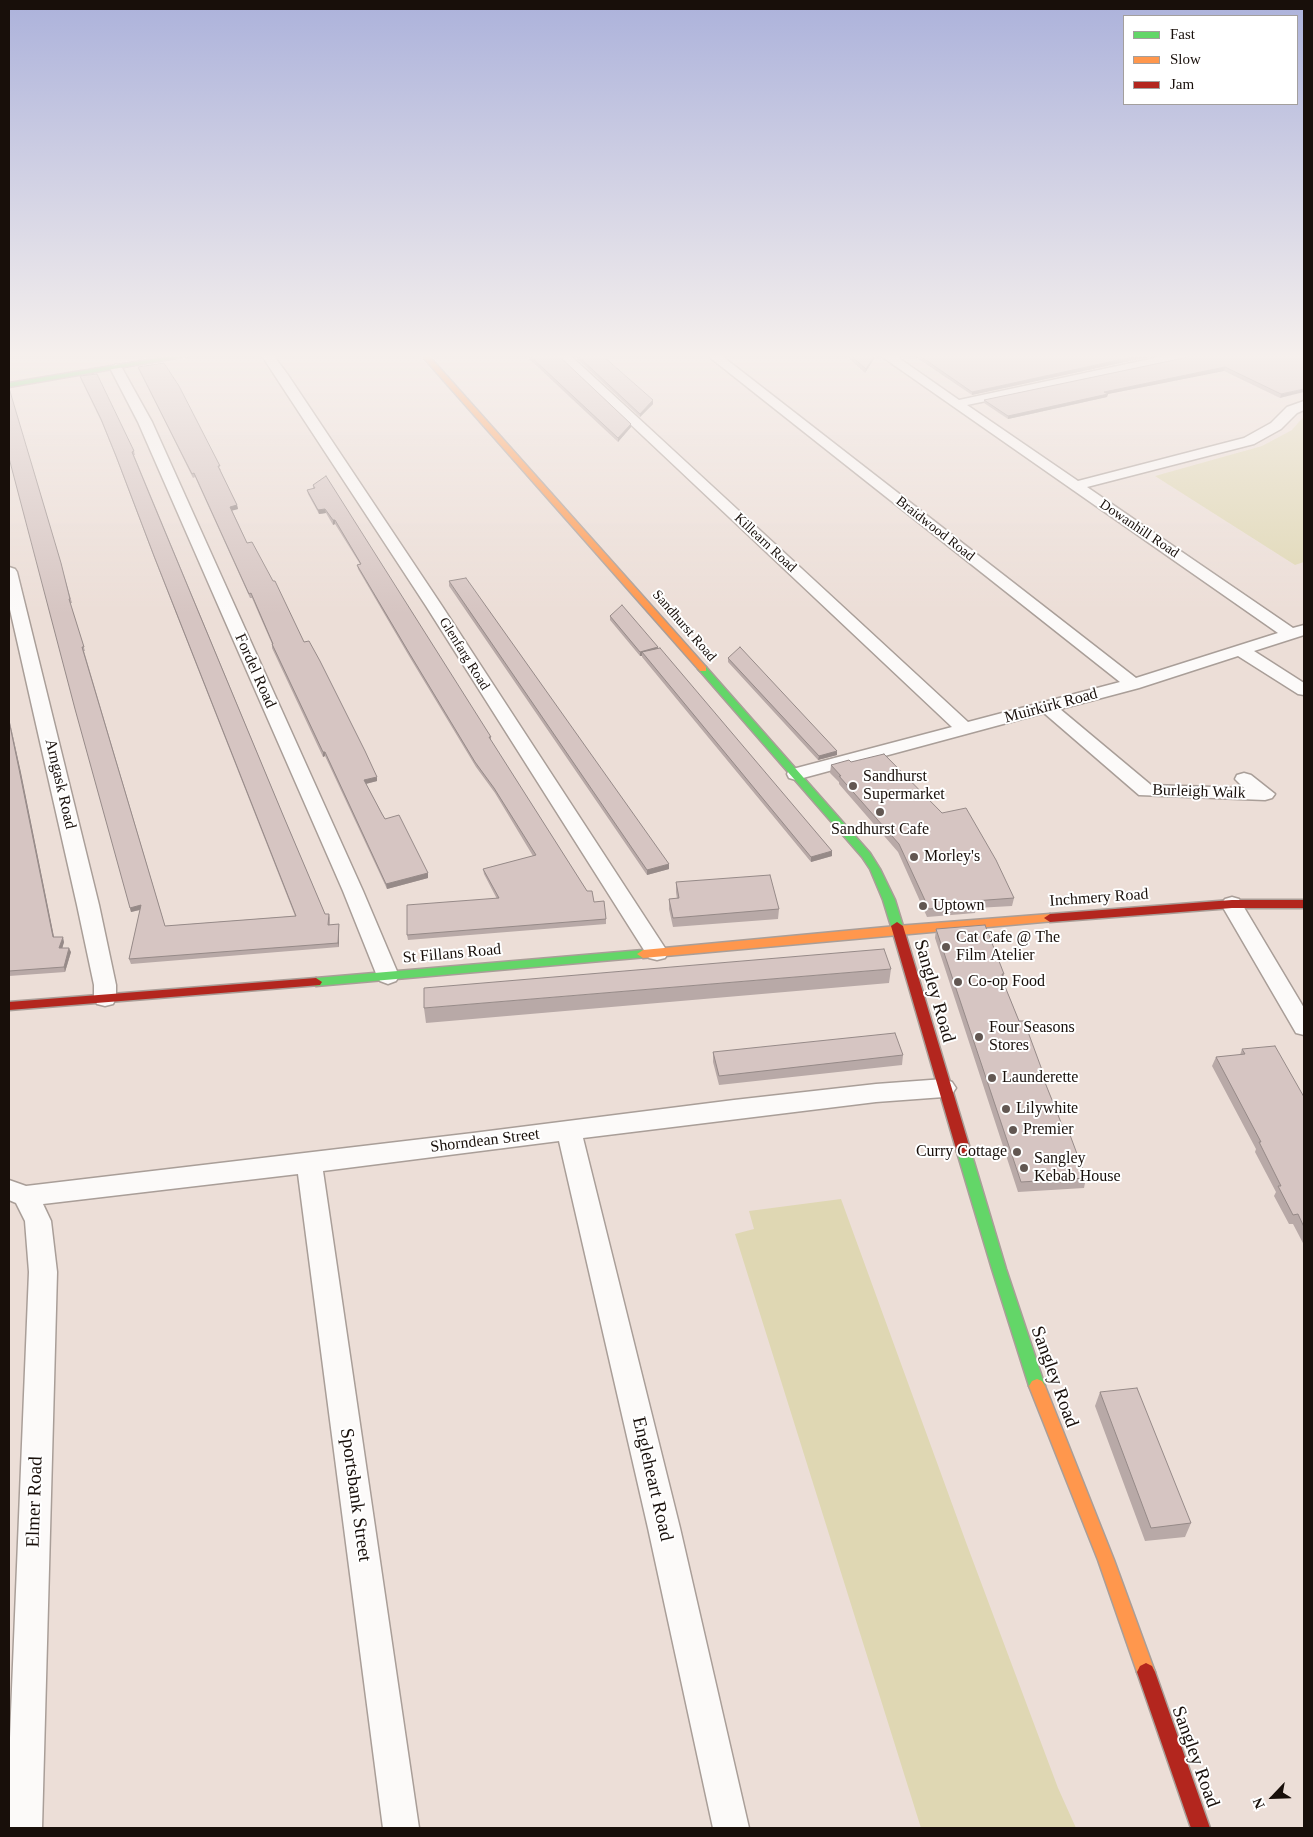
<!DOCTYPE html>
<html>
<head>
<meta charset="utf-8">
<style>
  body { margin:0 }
  #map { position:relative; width:1313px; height:1837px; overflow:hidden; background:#ecded7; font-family:Georgia,serif }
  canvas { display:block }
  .frame { position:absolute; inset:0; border:10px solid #180f0a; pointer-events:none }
  .legend { position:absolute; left:1123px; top:15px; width:175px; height:90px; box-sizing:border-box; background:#fff; border:1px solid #a39f9d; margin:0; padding:6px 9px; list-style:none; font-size:15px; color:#180f0a }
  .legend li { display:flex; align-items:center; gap:10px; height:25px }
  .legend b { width:25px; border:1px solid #a39f9d }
  .north { position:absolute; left:1248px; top:1772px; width:50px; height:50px; -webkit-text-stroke:4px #fff; paint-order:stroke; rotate:246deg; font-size:14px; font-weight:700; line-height:20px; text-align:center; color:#180f0a }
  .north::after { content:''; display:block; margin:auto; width:18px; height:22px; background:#180f0a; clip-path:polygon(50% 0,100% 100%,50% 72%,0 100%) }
</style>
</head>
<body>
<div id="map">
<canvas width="1313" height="1837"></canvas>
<div class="frame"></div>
<ul class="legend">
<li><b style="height:6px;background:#63d668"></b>Fast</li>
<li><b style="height:6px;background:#ff974d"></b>Slow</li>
<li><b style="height:6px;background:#b3261e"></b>Jam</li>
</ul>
<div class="north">N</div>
</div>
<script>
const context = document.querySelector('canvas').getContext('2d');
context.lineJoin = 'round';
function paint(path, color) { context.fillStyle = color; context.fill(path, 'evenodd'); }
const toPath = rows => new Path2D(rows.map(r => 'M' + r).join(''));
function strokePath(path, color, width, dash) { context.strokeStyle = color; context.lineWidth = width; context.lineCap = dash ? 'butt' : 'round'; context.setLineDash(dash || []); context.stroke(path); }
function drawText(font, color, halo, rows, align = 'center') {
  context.font = font + ' Georgia,serif'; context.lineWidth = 4; context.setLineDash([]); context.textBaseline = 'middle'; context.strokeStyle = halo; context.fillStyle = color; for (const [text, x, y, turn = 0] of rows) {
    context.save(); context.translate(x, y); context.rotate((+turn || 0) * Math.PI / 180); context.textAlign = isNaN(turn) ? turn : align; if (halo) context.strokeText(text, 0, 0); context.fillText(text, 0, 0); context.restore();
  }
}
const green = toPath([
  [1304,416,1304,562,1295,565,1155,476,1262,446,1292,430],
  [841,1199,967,1545,1058,1788,1076,1828,921,1828,735,1234,754,1229,749,1211]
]);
const street = toPath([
  [262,356,274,356,288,375,442,606,665,948,668,953,665,958,657,960,649,958,426,606,262,356],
  [558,356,571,356,968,722,1120,682,708,356,722,356,1136,678,1278,633,881,356,896,356,959,400,1164,356,1189,356,1183,360,967,405,1078,481,1244,438,1271,423,1287,407,1304,401,1304,410,1297,413,1281,429,1254,444,1087,487,1293,628,1304,625,1304,635,1254,651,1304,683,1304,695,1298,694,1238,656,1139,688,1060,709,1151,785,1244,788,1235,779,1237,775,1244,773,1251,775,1275,794,1272,798,1265,800,1139,795,1044,713,803,778,796,780,789,778,787,774,789,770,952,727,558,356],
  [116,364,122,368,152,422,363,891,399,976,396,981,388,984,380,981,377,976,343,891,138,422,110,368,116,364],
  [9,567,15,569,17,572,99,905,116,985,116,998,113,1004,105,1006,97,1004,94,998,94,985,77,905,9,605,9,567],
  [1232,897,1239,899,1304,1008,1304,1035,1296,1033,1221,904,1225,899,1232,897],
  [944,1079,952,1082,956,1088,952,1094,944,1097,876,1102,583,1138,680,1528,749,1828,713,1828,648,1528,559,1141,323,1171,419,1828,383,1828,298,1174,43,1204,51,1221,57,1272,42,1828,9,1828,9,1762,29,1272,25,1221,16,1203,9,1200,9,1180,26,1186,473,1133,734,1100,876,1084,944,1079]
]);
const fast = toPath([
  [171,356,188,356,9,387,9,383,171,356],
  [703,666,706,667,870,853,880,869,895,900,903,926,901,929,893,929,891,926,883,900,870,869,862,857,700,671,698,669,703,666],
  [643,950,647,951,649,954,647,957,316,986,310,982,316,978,643,950],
  [964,1147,969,1148,971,1152,1006,1269,1045,1386,1042,1391,1037,1393,1032,1391,1029,1386,992,1269,957,1152,959,1148,964,1147]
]);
const slow = toPath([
  [422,356,429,356,706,667,706,671,700,671,422,356],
  [1050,914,1056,918,1054,921,643,958,637,954,643,950,897,926,1050,914],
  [1037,1379,1042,1381,1045,1386,1114,1560,1155,1672,1152,1678,1146,1681,1140,1678,1137,1672,1098,1560,1029,1386,1032,1381,1037,1379]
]);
const jam = toPath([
  [1232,900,1304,900,1304,908,1232,908,1050,922,1044,918,1050,914,1232,900],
  [897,922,903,926,971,1152,969,1156,964,1157,959,1156,957,1152,891,926,897,922],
  [316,978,322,982,320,985,9,1010,9,1002,316,978],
  [1146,1663,1152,1666,1155,1672,1210,1828,1191,1828,1137,1672,1140,1666,1146,1663]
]);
const wall = toPath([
  [526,356,559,356,631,424,631,427,618,442],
  [574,356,603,356,653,404,640,417],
  [846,356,876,356,865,373],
  [914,356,1153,356,972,395],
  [1304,356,1280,398,1224,371,1108,394,1107,397,1008,419,984,403,984,400,1184,358],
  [138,367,221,470,220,470,237,505,238,509,232,510,247,543,304,642,377,781,366,784,385,819,428,873,428,878,387,889,325,756,323,757,272,648,272,644,252,598,250,598,195,477,193,478,139,370],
  [80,376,134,451,135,455,134,455,283,815,325,914,329,914,330,918,330,925,339,924,339,947,131,964,129,959,140,910,131,912,62,568,72,603,70,603,85,651,84,651,165,926,295,916,155,560,117,460,102,423,81,380],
  [313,485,491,737,491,741,594,902,606,919,606,924,408,940,407,935,497,899,484,874,483,869,533,856,495,793,476,767,409,656,358,569,357,565,360,564,335,524,333,525,326,513,319,514,308,494,307,490,313,489],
  [449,581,669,869,647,875,449,586],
  [610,616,658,649,832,851,832,856,811,862,642,657,642,656,640,656,610,620],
  [728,658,837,755,818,760,728,662],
  [9,718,21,773,54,937,64,942,62,948,71,952,65,972,9,976],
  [831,765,1014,898,1012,906,976,908,975,913,927,917,898,852,839,784,839,782,830,773],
  [676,882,779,909,778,919,673,927,669,909,669,899,677,899,676,892],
  [936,929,1004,974,1003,979,1004,984,1019,1021,1042,1070,1041,1072,1066,1135,1086,1178,1084,1188,1018,1192,935,938],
  [891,969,889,983,426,1023,424,1008],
  [1242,1049,1304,1097,1304,1245,1293,1224,1289,1224,1274,1196,1276,1192,1255,1152,1256,1149,1212,1066,1216,1057,1240,1055],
  [713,1052,903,1055,902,1065,719,1085,713,1062],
  [1100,1392,1191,1523,1185,1537,1145,1541,1095,1406]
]);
const shadedWall = toPath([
  [874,356,876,356,865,373,866,369],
  [1137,356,1153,356,972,395,972,392],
  [1225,367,1224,371,1108,394,1107,397,1008,419,1008,416,1104,392],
  [1304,389,1304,392,1280,398,1281,394],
  [653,400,653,404,640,417,640,414],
  [631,424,631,427,618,442,618,438],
  [237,505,238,509,231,511,230,507],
  [325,509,326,513,319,514,318,510],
  [333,520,335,520,335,524,333,525],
  [658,647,658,652,642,652,642,656,640,656,640,652],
  [9,718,21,773,55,942,53,937],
  [837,751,837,755,818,760,819,756],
  [323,752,325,752,325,756,323,757],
  [377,777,377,781,365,784,364,780],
  [832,851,832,856,811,862,811,857],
  [669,864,669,869,647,875,647,870],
  [428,873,428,878,387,889,386,884],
  [141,905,143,909,131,912,130,908],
  [339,924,339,947,338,943],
  [63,937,64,942,61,953,59,948],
  [69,948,71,952,65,972,64,967]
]);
const building = toPath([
  [530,356,559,356,631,424,618,438,530,356],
  [578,356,603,356,653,400,640,414,578,356],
  [851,356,874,356,866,369,851,356],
  [920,356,1137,356,972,392,920,356],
  [1187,356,1304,356,1304,389,1281,394,1225,367,1104,392,1108,394,1008,416,984,400,1184,358,1187,356],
  [164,363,179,386,220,466,218,466,237,505,230,507,247,543,252,542,273,581,275,581,304,642,309,641,320,661,365,751,377,777,364,780,382,814,385,819,399,815,428,873,386,884,325,752,323,752,272,644,273,644,251,593,249,594,194,473,192,474,138,367,164,363],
  [97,374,134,451,132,452,151,498,283,815,325,914,329,914,328,925,339,924,338,943,129,959,141,905,130,908,75,709,9,458,9,388,61,563,70,599,69,599,84,647,82,647,165,926,296,916,154,556,116,456,101,419,80,376,97,374],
  [326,476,491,737,489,737,587,891,592,891,594,902,604,901,606,919,407,935,407,905,499,898,483,869,536,855,494,788,475,762,408,651,357,565,361,564,335,520,333,520,325,509,318,510,307,490,315,488,313,485,326,476],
  [466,578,669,864,647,870,449,581,466,578],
  [622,605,658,647,640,652,610,616,622,605],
  [740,647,837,751,819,756,728,658,740,647],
  [660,648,832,851,811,857,642,652,660,648],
  [9,721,19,769,53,937,63,937,59,948,69,948,64,967,9,971,9,721],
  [884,754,942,813,966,808,996,860,1014,898,974,901,976,905,929,909,899,844,839,776,841,776,831,765,849,760,851,762,884,754],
  [770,875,779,909,673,918,669,899,679,898,676,882,770,875],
  [985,925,1004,974,1002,974,1004,984,1019,1021,1024,1021,1042,1070,1040,1070,1066,1135,1070,1135,1086,1178,1021,1182,936,929,985,925],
  [884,949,891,969,424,1008,424,988,884,949],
  [895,1033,903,1055,719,1076,713,1052,895,1033],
  [1275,1046,1304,1097,1304,1227,1298,1214,1293,1215,1278,1186,1281,1186,1259,1142,1261,1142,1216,1057,1245,1054,1242,1049,1275,1046],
  [1137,1388,1191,1523,1151,1528,1100,1392,1137,1388]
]);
const markers = [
  [853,786,5,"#625752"],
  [880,812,5,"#625752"],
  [914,857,5,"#625752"],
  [923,906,5,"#625752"],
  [946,947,5,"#625752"],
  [958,982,5,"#625752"],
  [979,1037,5,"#625752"],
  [992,1078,5,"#625752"],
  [1006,1109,5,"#625752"],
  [1013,1130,5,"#625752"],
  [1017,1152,5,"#625752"],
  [1024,1168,5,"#625752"]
];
const farStreetnames = [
  ["Braidwood Road",935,529,38],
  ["Dowanhill Road",1139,529,34],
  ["Killearn Road",765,543,43],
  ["Sandhurst Road",684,626,49],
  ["Glenfarg Road",464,654,58]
];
const streetNames = [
  ["Fordel Road",255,671,66],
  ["Muirkirk Road",1051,706,-15],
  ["Arngask Road",60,784,77],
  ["Burleigh Walk",1199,792,2],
  ["Inchmery Road",1099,898,-4],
  ["St Fillans Road",452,954,-5],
  ["Shorndean Street",485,1141,-7]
];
const poiNames = [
  ["Sandhurst",863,777],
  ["Supermarket",863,795],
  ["Sandhurst Cafe",880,830,"center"],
  ["Morley's",924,857],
  ["Uptown",933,906],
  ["Cat Cafe @ The",956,938],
  ["Film Atelier",956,956],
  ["Co-op Food",968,982],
  ["Four Seasons",989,1028],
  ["Stores",989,1046],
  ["Launderette",1002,1078],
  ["Lilywhite",1016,1109],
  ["Premier",1023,1130],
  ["Curry Cottage",1007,1152,"right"],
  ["Sangley",1034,1159],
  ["Kebab House",1034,1177]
];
const nearStreetnames = [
  ["Sangley Road",934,991,74],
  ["Sangley Road",1054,1377,70],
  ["Engleheart Road",652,1479,77],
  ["Sportsbank Street",355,1495,82],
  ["Elmer Road",35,1502,-88],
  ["Sangley Road",1195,1757,70]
];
paint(green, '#dfd7b3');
strokePath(street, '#a99e98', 3);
strokePath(fast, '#a99e98', 3);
strokePath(slow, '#a99e98', 3);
strokePath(jam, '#a99e98', 3);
paint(street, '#fcfaf9');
paint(fast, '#63d668');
paint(slow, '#ff974d');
paint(jam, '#b3261e');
paint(wall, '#b8a9a7');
paint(shadedWall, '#968a88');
paint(building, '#d6c5c2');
strokePath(building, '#968a88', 1);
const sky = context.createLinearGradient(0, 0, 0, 614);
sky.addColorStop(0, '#acb2db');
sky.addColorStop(0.58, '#f6f0ed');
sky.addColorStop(1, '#f6f0ed00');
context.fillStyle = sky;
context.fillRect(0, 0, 1313, 614);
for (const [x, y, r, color] of markers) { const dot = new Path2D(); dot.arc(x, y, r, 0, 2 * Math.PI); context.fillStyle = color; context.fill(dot); strokePath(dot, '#fff', 2); }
drawText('14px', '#180f0a', '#fff', farStreetnames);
drawText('16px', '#180f0a', '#fff', streetNames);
drawText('16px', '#180f0a', '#fff', poiNames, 'left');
drawText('19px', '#180f0a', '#fff', nearStreetnames);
</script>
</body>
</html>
